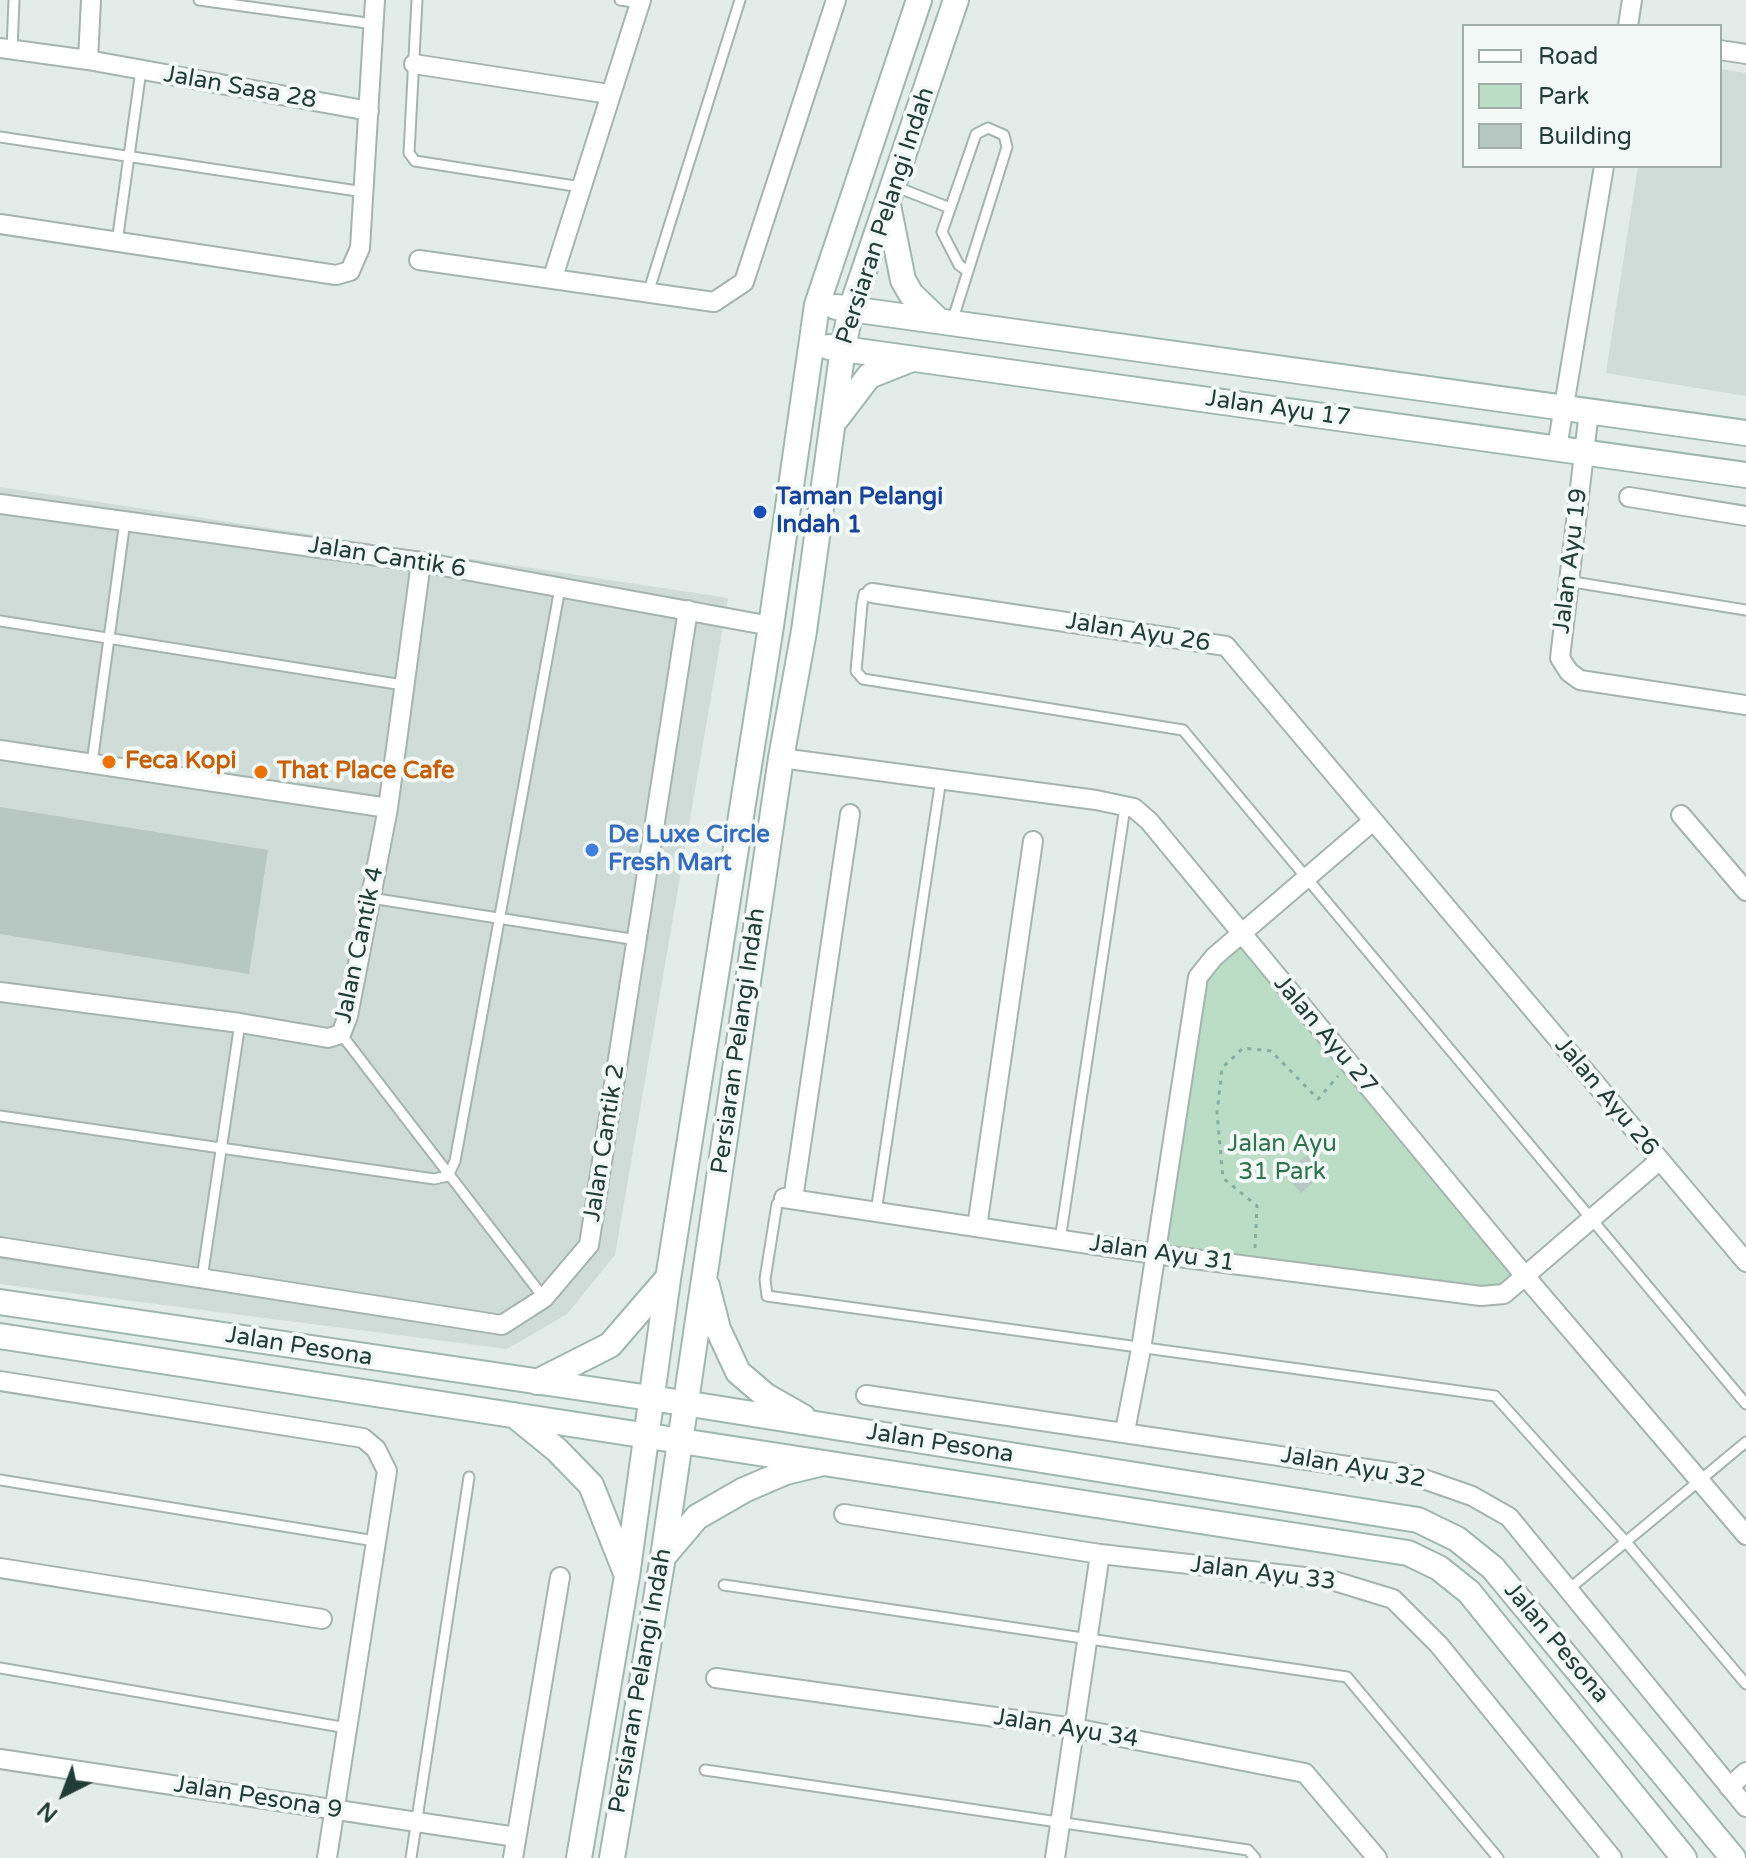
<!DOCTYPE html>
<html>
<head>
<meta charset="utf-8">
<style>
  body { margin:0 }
  #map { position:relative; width:1746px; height:1858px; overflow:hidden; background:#e2ece8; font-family:"Varela Round",sans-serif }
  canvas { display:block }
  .legend { position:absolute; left:1462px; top:24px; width:260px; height:144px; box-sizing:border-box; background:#f2f8f6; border:2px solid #9fadaa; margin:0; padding:10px 14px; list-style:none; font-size:24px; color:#223d37 }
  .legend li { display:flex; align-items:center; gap:16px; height:40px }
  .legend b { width:40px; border:2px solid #9fadaa }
  .north { position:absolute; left:24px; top:1754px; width:80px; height:80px; -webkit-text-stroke:6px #f2f8f6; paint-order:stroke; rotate:222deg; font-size:22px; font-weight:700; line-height:32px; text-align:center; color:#223d37 }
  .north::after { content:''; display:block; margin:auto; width:28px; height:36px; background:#223d37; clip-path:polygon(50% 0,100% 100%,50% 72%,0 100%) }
</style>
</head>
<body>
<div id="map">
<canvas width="1746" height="1858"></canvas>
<ul class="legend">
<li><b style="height:10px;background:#fff"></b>Road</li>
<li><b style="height:22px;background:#bbddc6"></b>Park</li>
<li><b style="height:22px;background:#b7c7c1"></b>Building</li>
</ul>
<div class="north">N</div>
</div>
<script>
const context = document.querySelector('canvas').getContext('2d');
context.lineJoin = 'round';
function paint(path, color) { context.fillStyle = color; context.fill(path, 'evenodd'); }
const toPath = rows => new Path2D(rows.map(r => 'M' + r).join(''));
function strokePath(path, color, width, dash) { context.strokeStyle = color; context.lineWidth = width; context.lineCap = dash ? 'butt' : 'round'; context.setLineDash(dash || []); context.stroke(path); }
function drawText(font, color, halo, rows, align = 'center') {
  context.font = font + ' "Varela Round",sans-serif'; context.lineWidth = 8; context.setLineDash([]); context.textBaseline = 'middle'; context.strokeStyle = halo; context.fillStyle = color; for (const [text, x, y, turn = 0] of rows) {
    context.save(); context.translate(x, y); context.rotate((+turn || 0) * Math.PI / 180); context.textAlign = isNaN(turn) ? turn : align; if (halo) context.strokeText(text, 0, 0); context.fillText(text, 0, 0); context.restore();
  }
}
const built = toPath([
  [1720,69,1746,73,1746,396,1606,373,1638,166,1720,166],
  [0,487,728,598,615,1255,567,1314,507,1349,0,1284]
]);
const green = toPath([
  [1241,946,1515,1277,1503,1287,1481,1289,1164,1247,1204,984,1219,964]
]);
const building = toPath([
  [0,807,268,850,249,974,0,934],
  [1307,1155,1323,1174,1301,1193,1284,1174]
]);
const path = toPath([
  [1255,1248,1257,1206,1223,1178,1217,1113,1222,1068,1243,1048,1271,1051,1318,1099,1338,1076]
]);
const lane = toPath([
  [199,0,374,24],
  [417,0,409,153,415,161,581,187],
  [620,0,640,3],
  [12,50,14,0],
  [0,137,364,192],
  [894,186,950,208],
  [117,242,141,70],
  [649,290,740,0],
  [952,322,1007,147,1004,135,988,128,976,134,942,232,959,265,966,270],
  [1567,581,1746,610],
  [872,593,864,594,862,604,856,671,863,679,1183,730,1746,1404],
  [0,621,403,685],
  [92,763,125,521],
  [371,898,637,940],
  [341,1034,544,1298],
  [0,1116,434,1179,448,1176,455,1161,560,588],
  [784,1198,777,1204,765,1279,767,1296,1495,1396,1626,1542,1746,1684],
  [876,1212,941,779],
  [1060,1240,1125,807],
  [202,1278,240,1023],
  [0,1480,375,1541],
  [724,1585,1347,1677,1498,1858],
  [1569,1589,1746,1442],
  [0,1668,347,1728],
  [705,1770,1248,1850,1255,1858],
  [411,1858,469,1477]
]);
const street = toPath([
  [1628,26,1632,0],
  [0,48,88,60,369,111],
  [1720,50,1746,54],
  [88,60,91,0],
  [414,64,609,94],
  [0,224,336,275,350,271,360,248,375,0],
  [419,260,714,302,744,282,836,0],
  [553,277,641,0],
  [1589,411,1560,658,1569,672,1580,680,1746,705],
  [1557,448,1604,166],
  [1629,497,1746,516],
  [0,504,421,562,771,626],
  [872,593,1226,646,1746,1262],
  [0,750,388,808],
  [781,758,1096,800,1134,808,1149,821,1525,1276,1746,1535],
  [1681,815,1746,891],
  [0,992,240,1023,328,1038,341,1034,348,1016,388,808,421,562],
  [784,1198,1155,1254,1481,1296,1504,1294,1660,1160],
  [793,1199,850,814],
  [977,1227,1033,841],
  [0,1247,502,1325,544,1298,589,1245,688,610],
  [0,1381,363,1438,376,1449,387,1471,327,1858],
  [866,1395,1415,1476,1472,1496,1509,1517,1746,1807],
  [1125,1431,1141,1349,1198,977,1214,957,1373,821],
  [844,1514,1100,1554,1331,1580,1393,1599,1439,1645,1612,1858],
  [0,1568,322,1619],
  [716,1678,1074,1728,1305,1773,1377,1858],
  [0,1759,516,1837],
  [1729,1787,1746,1772],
  [513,1858,560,1577],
  [1055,1858,1100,1554]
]);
const secondary = toPath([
  [888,205,903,280,911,294,939,321],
  [836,307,1746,433],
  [829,347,1746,475],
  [837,418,869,376,912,359],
  [707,1286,718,1329,738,1372,766,1396,803,1417],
  [0,1302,684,1403,1418,1520,1457,1539,1493,1568,1733,1858],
  [0,1336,1408,1553,1439,1568,1469,1592,1684,1858],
  [537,1382,610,1345,667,1279],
  [514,1415,557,1450,591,1485,626,1573],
  [663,1557,697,1517,744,1490,786,1472,819,1464],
  [579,1858,627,1576,668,1279,771,626,817,305,919,0],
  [612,1858,663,1557,781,758,804,631,843,348,851,309,956,0]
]);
const markers = [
  [760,512,8,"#1a4fb4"],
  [109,762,8,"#e8710a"],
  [261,772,8,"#e8710a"],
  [592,850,8,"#3f7fe0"]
];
const streetNames = [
  ["Jalan Sasa 28",240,88,10],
  ["Persiaran Pelangi Indah",886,216,-72],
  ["Jalan Ayu 17",1278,409,8],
  ["Jalan Cantik 6",387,558,9],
  ["Jalan Ayu 19",1571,561,-83],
  ["Jalan Ayu 26",1138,633,9],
  ["Jalan Cantik 4",360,945,-78],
  ["Jalan Ayu 27",1325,1035,50],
  ["Persiaran Pelangi Indah",739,1041,-82],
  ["Jalan Ayu 26",1606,1097,50],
  ["Jalan Cantik 2",605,1143,-81],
  ["Jalan Ayu 31",1162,1254,8],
  ["Jalan Pesona",299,1347,9],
  ["Jalan Pesona",940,1444,9],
  ["Jalan Ayu 32",1353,1468,10],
  ["Jalan Ayu 33",1263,1574,7],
  ["Jalan Pesona",1556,1643,50],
  ["Persiaran Pelangi Indah",641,1681,-80],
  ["Jalan Ayu 34",1066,1729,9],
  ["Jalan Pesona 9",258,1798,9]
];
const transitNames = [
  ["Taman Pelangi",776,498],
  ["Indah 1",776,526]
];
const foodNames = [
  ["Feca Kopi",125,762],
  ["That Place Cafe",277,772]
];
const shopNames = [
  ["De Luxe Circle",608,836],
  ["Fresh Mart",608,864]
];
const parkNames = [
  ["Jalan Ayu",1282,1145],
  ["31 Park",1282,1173]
];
paint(built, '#d0dcd7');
paint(green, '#bbddc6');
paint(building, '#b7c7c1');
strokePath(lane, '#a5b4af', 13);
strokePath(street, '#a5b4af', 22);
strokePath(secondary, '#a0b7b0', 28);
strokePath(path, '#83afa3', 3, [4, 6]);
strokePath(lane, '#fff', 9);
strokePath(street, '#fff', 18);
strokePath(secondary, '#fff', 24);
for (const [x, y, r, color] of markers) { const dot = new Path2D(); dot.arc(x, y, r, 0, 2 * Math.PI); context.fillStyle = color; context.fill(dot); strokePath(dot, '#f2f8f6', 3); }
drawText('24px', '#223d37', '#f2f8f6', streetNames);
drawText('bold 24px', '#164399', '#f2f8f6', transitNames, 'left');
drawText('bold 24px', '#c56008', '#f2f8f6', foodNames, 'left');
drawText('bold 24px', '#366cbe', '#f2f8f6', shopNames, 'left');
drawText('24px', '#2d734b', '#f2f8f6', parkNames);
</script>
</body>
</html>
